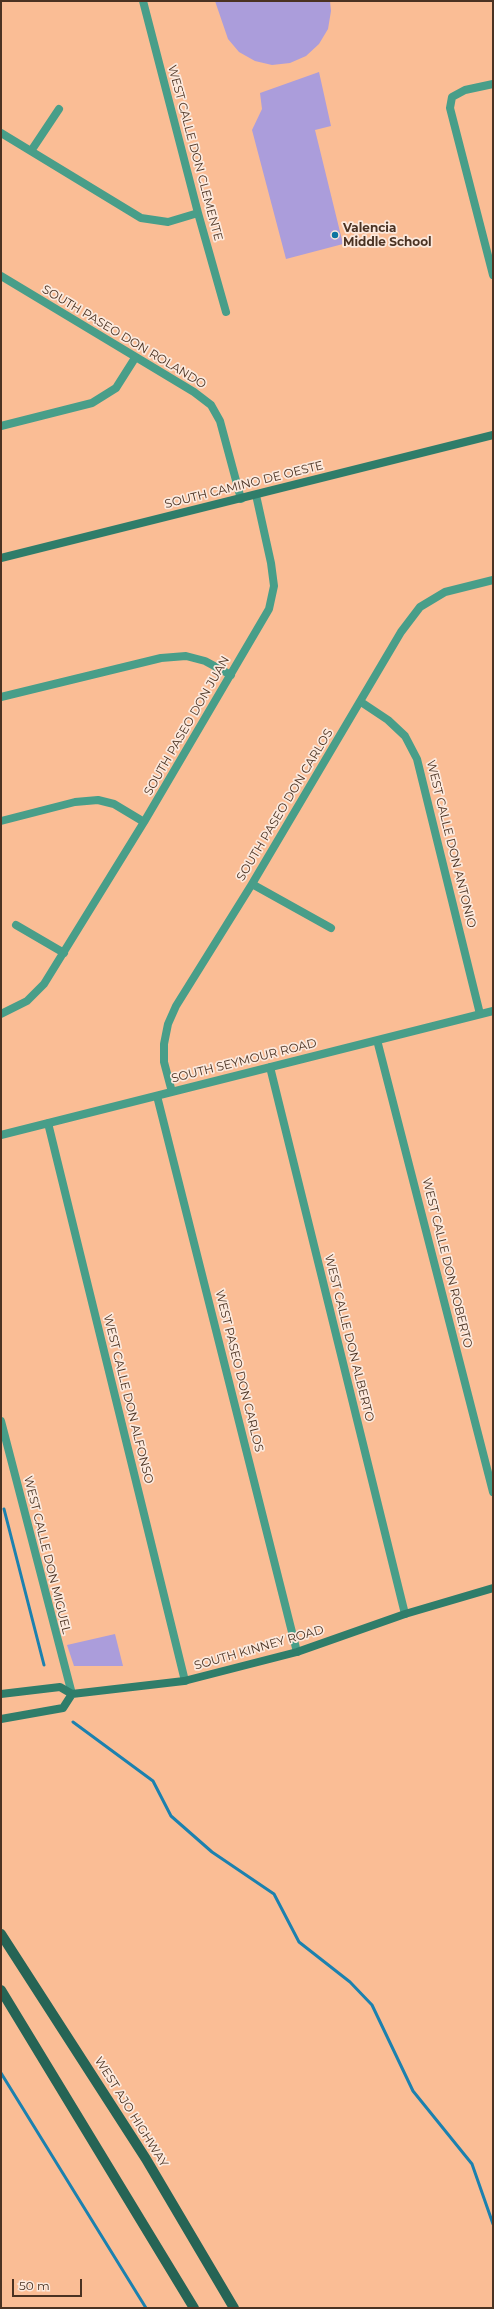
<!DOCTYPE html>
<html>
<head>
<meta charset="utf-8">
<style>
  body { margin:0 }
  #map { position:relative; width:494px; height:2309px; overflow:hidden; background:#fabd95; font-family:Montserrat,sans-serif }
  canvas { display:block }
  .frame { position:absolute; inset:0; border:2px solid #4a3222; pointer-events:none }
  .scale { position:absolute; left:12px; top:2279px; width:70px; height:18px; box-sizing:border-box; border:2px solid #4a3222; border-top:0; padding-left:5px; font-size:12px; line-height:14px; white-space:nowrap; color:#4a3222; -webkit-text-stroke:3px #fce9dd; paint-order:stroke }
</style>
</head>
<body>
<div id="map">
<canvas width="494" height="2309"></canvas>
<div class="frame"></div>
<div class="scale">50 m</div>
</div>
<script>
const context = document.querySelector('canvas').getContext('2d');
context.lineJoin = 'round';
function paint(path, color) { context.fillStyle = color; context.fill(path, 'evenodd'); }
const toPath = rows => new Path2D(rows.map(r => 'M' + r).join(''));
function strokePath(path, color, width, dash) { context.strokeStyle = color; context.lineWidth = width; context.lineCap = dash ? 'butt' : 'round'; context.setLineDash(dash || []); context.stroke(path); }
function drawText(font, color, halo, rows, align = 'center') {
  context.font = font + ' Montserrat,sans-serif'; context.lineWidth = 3.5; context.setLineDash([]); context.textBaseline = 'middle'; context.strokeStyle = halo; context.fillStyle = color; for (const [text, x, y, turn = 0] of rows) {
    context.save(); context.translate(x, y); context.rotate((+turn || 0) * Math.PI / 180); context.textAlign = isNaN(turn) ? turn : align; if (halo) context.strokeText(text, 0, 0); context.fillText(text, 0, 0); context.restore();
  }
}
const green = toPath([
  [215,1,330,1,331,11,328,29,319,44,306,56,290,63,272,65,255,61,239,52,228,39],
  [319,72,331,126,315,130,343,244,286,259,252,130,262,109,260,93],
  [115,1634,123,1666,74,1666,67,1645]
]);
const stream = toPath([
  [4,1509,44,1665],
  [73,1722,153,1781,171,1816,212,1852,274,1894,299,1942,350,1982,372,2005,413,2091,472,2164,493,2224],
  [1,2073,146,2308]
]);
const street = toPath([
  [143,1,198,213,226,312],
  [493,84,465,90,452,97,450,108,493,275],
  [1,133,141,218,168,222,198,213],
  [31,151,59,109],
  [1,276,194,392,211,405,220,421,241,499],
  [1,426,92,403,116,388,135,358],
  [1,697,161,658,186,656,205,661,231,675],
  [361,702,388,720,405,736,417,759,480,1014],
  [1,821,75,802,98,800,114,804,144,822],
  [252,884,331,928],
  [16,925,64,953],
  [1,1014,27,1001,44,984,144,822,269,609,274,586,271,563,256,495],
  [377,1040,493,1492],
  [270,1067,405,1614],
  [172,1092,164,1062,164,1044,168,1024,176,1006,252,884,401,632,420,607,445,592,493,580],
  [157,1096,297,1652],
  [48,1123,185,1681],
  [1,1135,493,1011],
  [1,1421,72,1694]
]);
const secondary = toPath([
  [1,558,493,435],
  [1,1694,60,1687,72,1694,184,1681,297,1652,405,1614,493,1588],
  [1,1719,63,1708,72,1694]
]);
const primary = toPath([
  [1,1934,146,2159,234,2308],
  [1,1990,194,2308]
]);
const markers = [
  [335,235,4,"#0d74a0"]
];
const streetNames = [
  ["WEST CALLE DON CLEMENTE",195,153,75],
  ["SOUTH PASEO DON ROLANDO",124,337,31],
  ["SOUTH CAMINO DE OESTE",244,485,-14],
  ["SOUTH PASEO DON JUAN",187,726,-60],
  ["SOUTH PASEO DON CARLOS",285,805,-59],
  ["WEST CALLE DON ANTONIO",451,844,76],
  ["SOUTH SEYMOUR ROAD",244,1061,-14],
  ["WEST CALLE DON ROBERTO",447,1263,76],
  ["WEST CALLE DON ALBERTO",349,1338,76],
  ["WEST PASEO DON CARLOS",239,1371,76],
  ["WEST CALLE DON ALFONSO",128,1399,76],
  ["WEST CALLE DON MIGUEL",47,1555,76],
  ["SOUTH KINNEY ROAD",259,1648,-16],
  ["WEST AJO HIGHWAY",131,2112,58]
];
const poiNames = [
  ["Valencia",343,228],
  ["Middle School",343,242]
];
paint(green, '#ab9ddb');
strokePath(stream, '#1b81af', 3);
strokePath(street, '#489e89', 8);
strokePath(secondary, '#2f7d6a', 8);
strokePath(primary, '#266455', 10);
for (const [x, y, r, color] of markers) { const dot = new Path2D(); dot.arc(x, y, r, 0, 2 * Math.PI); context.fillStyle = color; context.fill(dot); strokePath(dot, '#fce9dd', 1.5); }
drawText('12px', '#4a3222', '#fce9dd', streetNames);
drawText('bold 12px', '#4a3222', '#fce9dd', poiNames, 'left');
</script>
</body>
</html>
